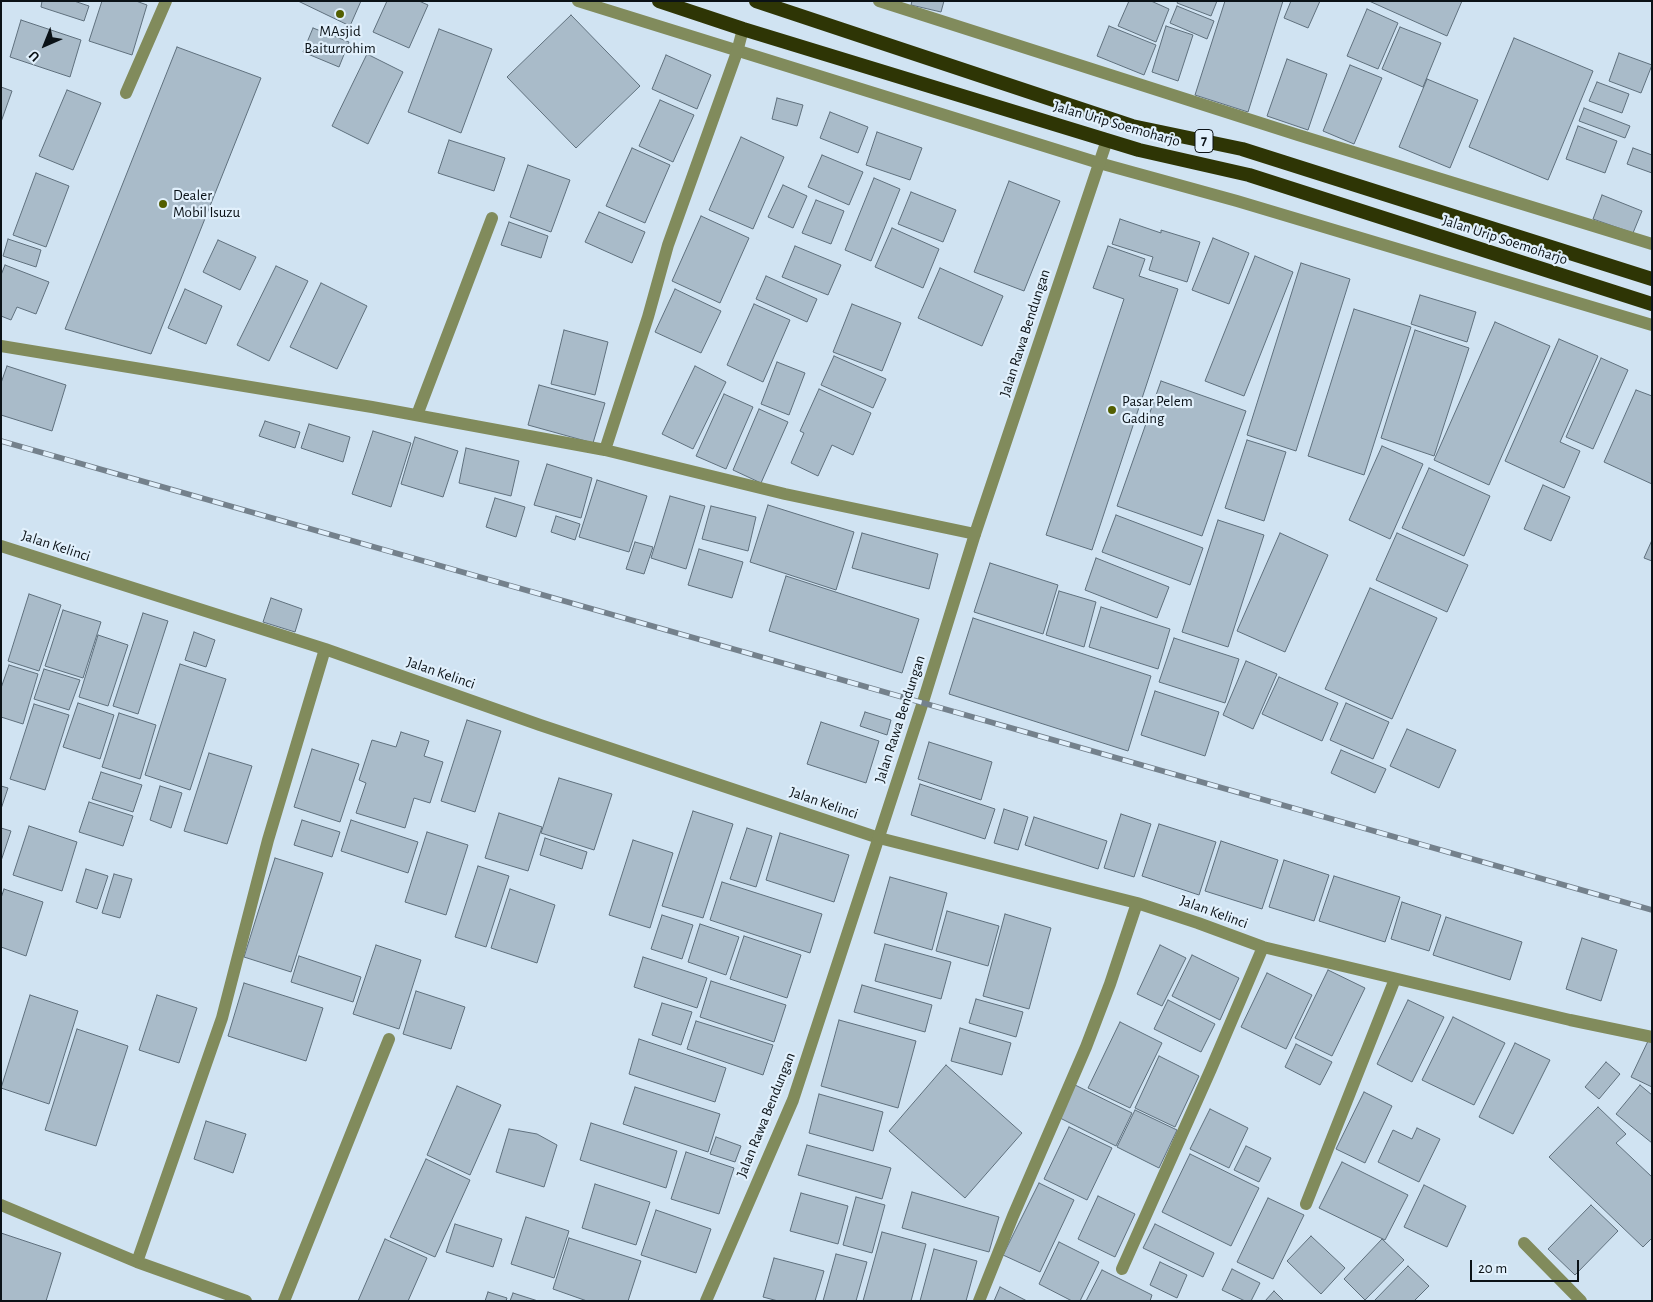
<!DOCTYPE html>
<html>
<head>
<meta charset="utf-8">
<style>
  body { margin:0 }
  #map { position:relative; width:1653px; height:1302px; overflow:hidden; background:#d0e3f2; font-family:"Alegreya Sans",sans-serif }
  canvas { display:block }
  .frame { position:absolute; inset:0; border:2px solid #0b1217; pointer-events:none }
  .north { position:absolute; left:20px; top:20px; width:50px; height:50px; -webkit-text-stroke:4px #e1f0fc; paint-order:stroke; rotate:224deg; font-size:14px; font-weight:700; line-height:20px; text-align:center; color:#0b1217 }
  .north::after { content:''; display:block; margin:auto; width:18px; height:22px; background:#0b1217; clip-path:polygon(50% 0,100% 100%,50% 72%,0 100%) }
  .scale { position:absolute; left:1470px; top:1260px; width:109px; height:22px; box-sizing:border-box; border:2px solid #0b1217; border-top:0; padding-left:6px; font-size:15px; line-height:18px; white-space:nowrap; color:#0b1217; -webkit-text-stroke:4px #e1f0fc; paint-order:stroke }
</style>
</head>
<body>
<div id="map">
<canvas width="1653" height="1302"></canvas>
<div class="frame"></div>
<div class="north">U</div>
<div class="scale">20 m</div>
</div>
<script>
const context = document.querySelector('canvas').getContext('2d');
context.lineJoin = 'round';
function paint(path, color) { context.fillStyle = color; context.fill(path, 'evenodd'); }
const toPath = rows => new Path2D(rows.map(r => 'M' + r).join(''));
function strokePath(path, color, width, dash) { context.strokeStyle = color; context.lineWidth = width; context.lineCap = dash ? 'butt' : 'round'; context.setLineDash(dash || []); context.stroke(path); }
function drawText(font, color, halo, rows, align = 'center') {
  context.font = font + ' "Alegreya Sans",sans-serif'; context.lineWidth = 4.5; context.setLineDash([]); context.textBaseline = 'middle'; context.strokeStyle = halo; context.fillStyle = color; for (const [text, x, y, turn = 0] of rows) {
    context.save(); context.translate(x, y); context.rotate((+turn || 0) * Math.PI / 180); context.textAlign = isNaN(turn) ? turn : align; if (halo) context.strokeText(text, 0, 0); context.fillText(text, 0, 0); context.restore();
  }
}
const building = toPath([
  [42,1,74,1,89,6,84,21,41,7,42,1],
  [102,1,136,1,147,5,132,55,89,41,102,1],
  [298,1,361,1,350,26,298,1],
  [387,1,419,1,428,5,409,48,373,32,387,1],
  [912,1,944,1,941,12,911,5,912,1],
  [1129,1,1151,1,1169,9,1156,42,1118,26,1129,1],
  [1178,1,1217,1,1211,16,1177,3,1178,1],
  [1225,1,1283,1,1248,112,1195,95,1225,1],
  [1291,1,1320,1,1308,28,1284,18,1291,1],
  [1369,1,1462,1,1447,36,1369,1],
  [1177,6,1214,21,1207,39,1170,23,1177,6],
  [1367,9,1398,23,1378,69,1347,56,1367,9],
  [571,15,640,86,576,148,507,77,571,15],
  [21,20,81,40,70,77,10,57,21,20],
  [1109,26,1156,45,1144,75,1097,56,1109,26],
  [1166,26,1193,35,1178,81,1152,72,1166,26],
  [1400,27,1441,43,1423,87,1382,69,1400,27],
  [313,28,349,42,339,67,303,52,313,28],
  [439,29,492,49,461,133,408,112,439,29],
  [1514,38,1593,71,1548,180,1469,147,1514,38],
  [177,47,261,78,151,354,65,329,177,47],
  [1619,53,1652,65,1641,93,1609,81,1619,53],
  [367,54,403,72,368,144,332,126,367,54],
  [666,55,711,75,697,109,652,89,666,55],
  [1287,59,1327,74,1308,130,1267,116,1287,59],
  [1350,65,1382,78,1354,144,1323,131,1350,65],
  [1427,79,1478,100,1450,168,1399,147,1427,79],
  [1597,82,1629,94,1622,113,1589,101,1597,82],
  [1,87,12,91,1,122,1,87],
  [67,90,101,103,73,170,39,156,67,90],
  [777,98,803,105,797,126,772,119,777,98],
  [660,100,694,115,673,162,639,146,660,100],
  [1584,108,1630,126,1625,138,1579,121,1584,108],
  [830,112,868,127,858,153,820,138,830,112],
  [1578,126,1617,141,1605,173,1566,159,1578,126],
  [877,132,922,148,910,180,866,165,877,132],
  [741,137,784,157,753,229,709,210,741,137],
  [449,140,505,158,494,191,438,173,449,140],
  [632,148,670,165,645,223,606,206,632,148],
  [1633,148,1652,155,1652,173,1627,164,1633,148],
  [822,155,863,172,849,205,808,187,822,155],
  [528,165,570,180,551,232,510,217,528,165],
  [36,173,69,186,46,247,13,235,36,173],
  [874,178,900,189,871,261,845,250,874,178],
  [1009,181,1060,201,1024,291,974,272,1009,181],
  [783,185,807,196,793,228,768,217,783,185],
  [911,192,956,210,943,242,898,224,911,192],
  [1602,195,1642,211,1633,233,1593,219,1602,195],
  [816,200,844,211,831,244,802,233,816,200],
  [599,212,645,232,632,263,585,242,599,212],
  [701,216,749,238,720,303,672,281,701,216],
  [1120,219,1161,233,1161,230,1200,242,1187,282,1149,270,1153,257,1112,244,1120,219],
  [509,222,548,236,541,258,501,245,509,222],
  [892,228,939,249,923,288,875,267,892,228],
  [1213,238,1249,253,1229,304,1192,290,1213,238],
  [8,239,41,250,36,267,3,256,8,239],
  [218,240,256,257,240,290,203,272,218,240],
  [795,246,841,265,828,295,782,277,795,246],
  [1108,246,1145,259,1139,276,1178,289,1092,550,1046,535,1124,299,1093,288,1108,246],
  [1255,256,1293,272,1244,396,1205,381,1255,256],
  [1301,263,1350,279,1296,451,1247,435,1301,263],
  [5,265,49,282,36,314,17,307,11,320,1,316,1,275,5,265],
  [276,266,308,281,269,361,237,345,276,266],
  [940,268,1003,296,982,346,918,318,940,268],
  [766,276,817,299,807,322,756,299,766,276],
  [321,283,367,306,337,369,290,347,321,283],
  [185,289,222,306,206,344,168,328,185,289],
  [675,289,721,311,701,353,655,332,675,289],
  [1420,295,1476,312,1467,342,1411,324,1420,295],
  [754,304,790,320,763,382,727,365,754,304],
  [852,304,901,323,882,371,833,352,852,304],
  [1354,309,1411,327,1364,475,1308,456,1354,309],
  [1495,322,1550,346,1489,485,1434,460,1495,322],
  [564,330,608,342,595,395,551,384,564,330],
  [1415,330,1469,348,1434,456,1381,438,1415,330],
  [1559,339,1598,356,1560,442,1580,451,1564,488,1505,461,1559,339],
  [834,356,886,379,873,408,821,385,834,356],
  [1601,358,1628,370,1593,449,1566,437,1601,358],
  [777,362,805,373,789,415,761,404,777,362],
  [7,366,66,385,52,431,1,415,1,383,7,366],
  [695,366,726,382,693,449,662,434,695,366],
  [1161,381,1246,411,1202,536,1117,506,1161,381],
  [539,385,605,403,593,443,528,425,539,385],
  [819,389,871,413,853,455,832,445,818,476,791,463,804,433,800,431,819,389],
  [1636,390,1652,396,1652,484,1604,462,1636,390],
  [724,394,753,407,726,469,696,456,724,394],
  [759,409,788,422,761,483,733,470,759,409],
  [265,421,300,432,295,448,259,436,265,421],
  [309,424,350,437,343,462,301,448,309,424],
  [373,431,411,443,391,507,352,494,373,431],
  [415,437,458,451,443,497,401,484,415,437],
  [1247,440,1286,452,1264,521,1225,508,1247,440],
  [1382,446,1423,464,1390,539,1349,520,1382,446],
  [466,448,519,461,511,496,459,483,466,448],
  [547,464,592,478,581,518,534,505,547,464],
  [1429,468,1490,496,1464,556,1402,528,1429,468],
  [597,480,647,496,629,552,579,537,597,480],
  [1543,485,1570,497,1551,541,1524,529,1543,485],
  [670,496,705,506,686,569,651,558,670,496],
  [495,498,525,507,516,537,486,527,495,498],
  [768,505,854,532,836,590,750,562,768,505],
  [711,506,756,517,748,551,702,539,711,506],
  [1116,515,1203,548,1190,585,1102,552,1116,515],
  [556,516,580,524,575,540,551,532,556,516],
  [1218,520,1264,535,1228,647,1182,632,1218,520],
  [862,533,938,554,929,589,852,568,862,533],
  [1280,533,1328,555,1285,652,1237,631,1280,533],
  [1397,533,1468,565,1447,612,1376,580,1397,533],
  [1652,540,1652,561,1644,558,1652,540],
  [635,542,653,547,644,574,626,569,635,542],
  [699,549,743,562,732,598,688,585,699,549],
  [1096,558,1169,587,1157,618,1085,590,1096,558],
  [990,563,1058,585,1043,634,974,612,990,563],
  [786,576,919,619,902,673,769,631,786,576],
  [1370,588,1437,618,1392,719,1325,689,1370,588],
  [1059,591,1096,602,1084,647,1046,635,1059,591],
  [29,594,61,605,39,671,8,661,29,594],
  [271,598,302,609,295,632,263,622,271,598],
  [1101,607,1170,629,1158,669,1089,647,1101,607],
  [63,610,101,622,83,678,45,666,63,610],
  [143,613,168,621,138,714,113,706,143,613],
  [973,618,1151,676,1128,751,949,694,973,618],
  [194,632,215,640,206,667,185,660,194,632],
  [98,635,128,645,108,706,79,697,98,635],
  [1174,638,1239,659,1225,703,1159,682,1174,638],
  [1246,661,1277,674,1253,729,1223,715,1246,661],
  [180,664,226,679,190,790,145,775,180,664],
  [9,665,38,674,23,724,1,717,1,688,9,665],
  [44,669,80,680,69,710,34,699,44,669],
  [1279,677,1338,703,1322,741,1262,714,1279,677],
  [1155,691,1219,712,1205,756,1141,735,1155,691],
  [78,703,114,715,100,759,63,747,78,703],
  [1346,703,1389,722,1373,759,1330,740,1346,703],
  [34,704,69,715,45,790,10,779,34,704],
  [865,712,891,720,887,735,860,726,865,712],
  [119,713,156,725,140,779,102,767,119,713],
  [467,720,501,731,475,812,441,801,467,720],
  [821,722,879,741,866,783,807,764,821,722],
  [1407,729,1456,750,1439,788,1390,766,1407,729],
  [401,732,429,741,424,756,443,762,430,803,414,798,405,828,356,813,366,783,359,780,372,740,396,747,401,732],
  [929,742,992,762,981,800,918,779,929,742],
  [312,749,359,764,340,822,294,807,312,749],
  [1341,750,1386,769,1375,793,1331,773,1341,750],
  [209,753,252,766,227,844,184,831,209,753],
  [101,772,142,785,133,812,92,799,101,772],
  [559,778,612,794,594,850,541,833,559,778],
  [920,784,995,809,985,839,911,815,920,784],
  [1,786,8,788,1,809,1,786],
  [160,786,182,793,171,828,150,820,160,786],
  [89,802,133,816,123,846,79,832,89,802],
  [1004,809,1028,817,1018,850,994,843,1004,809],
  [693,811,733,824,703,918,662,906,693,811],
  [499,813,542,827,528,871,485,858,499,813],
  [1121,814,1151,824,1134,877,1104,868,1121,814],
  [1034,817,1107,841,1098,869,1025,845,1034,817],
  [302,820,340,832,332,857,294,845,302,820],
  [351,820,418,842,408,873,341,851,351,820],
  [1159,824,1216,842,1199,895,1142,876,1159,824],
  [29,826,77,842,62,891,13,875,29,826],
  [1,828,11,831,1,861,1,828],
  [747,828,772,836,756,887,730,879,747,828],
  [427,832,468,845,446,915,405,902,427,832],
  [780,833,849,855,834,902,766,880,780,833],
  [545,838,587,852,582,869,540,855,545,838],
  [633,840,673,853,650,928,609,915,633,840],
  [1221,841,1278,860,1262,909,1205,891,1221,841],
  [275,858,323,873,291,972,244,957,275,858],
  [1284,860,1329,875,1314,921,1269,907,1284,860],
  [478,866,509,876,486,947,455,937,478,866],
  [86,869,108,876,97,909,76,902,86,869],
  [114,874,132,879,120,918,102,913,114,874],
  [1334,876,1400,897,1385,942,1319,921,1334,876],
  [890,877,947,893,932,950,874,933,890,877],
  [722,882,822,914,810,953,710,920,722,882],
  [4,889,43,902,26,956,1,947,1,898,4,889],
  [510,889,555,905,537,963,491,948,510,889],
  [1402,902,1441,915,1429,951,1391,939,1402,902],
  [947,911,999,926,988,966,936,951,947,911],
  [1005,914,1051,928,1029,1009,983,996,1005,914],
  [662,915,693,925,682,959,651,949,662,915],
  [1446,917,1522,942,1510,980,1433,955,1446,917],
  [700,924,739,937,726,975,688,962,700,924],
  [744,936,801,955,787,998,730,979,744,936],
  [1582,938,1617,950,1601,1001,1566,989,1582,938],
  [885,944,951,962,941,999,875,981,885,944],
  [376,945,421,960,399,1029,353,1014,376,945],
  [1160,945,1186,958,1162,1006,1137,994,1160,945],
  [1192,955,1239,978,1220,1020,1172,996,1192,955],
  [299,956,361,977,353,1002,291,982,299,956],
  [643,957,707,978,697,1008,634,987,643,957],
  [1328,970,1365,988,1332,1056,1295,1038,1328,970],
  [1267,973,1312,995,1286,1049,1241,1027,1267,973],
  [711,981,786,1005,774,1042,700,1017,711,981],
  [244,983,323,1008,306,1061,228,1036,244,983],
  [862,985,932,1005,925,1032,854,1012,862,985],
  [416,991,465,1007,451,1049,403,1034,416,991],
  [30,995,78,1011,49,1104,1,1088,30,995],
  [157,995,197,1008,179,1063,139,1050,157,995],
  [976,999,1023,1012,1016,1037,969,1023,976,999],
  [1168,1000,1215,1024,1201,1052,1154,1029,1168,1000],
  [1408,1000,1444,1017,1412,1082,1377,1064,1408,1000],
  [662,1003,692,1012,681,1045,652,1035,662,1003],
  [1453,1017,1505,1043,1474,1105,1422,1080,1453,1017],
  [839,1020,916,1041,898,1108,821,1086,839,1020],
  [696,1021,773,1045,763,1075,687,1049,696,1021],
  [1120,1022,1162,1043,1130,1108,1088,1088,1120,1022],
  [960,1028,1011,1043,1002,1075,951,1061,960,1028],
  [77,1029,128,1046,96,1146,45,1130,77,1029],
  [639,1039,726,1068,715,1102,629,1074,639,1039],
  [1649,1039,1652,1040,1652,1087,1631,1077,1649,1039],
  [1515,1043,1550,1060,1513,1134,1479,1117,1515,1043],
  [1296,1044,1332,1062,1320,1085,1285,1067,1296,1044],
  [1159,1056,1199,1076,1175,1127,1135,1108,1159,1056],
  [1606,1062,1620,1074,1599,1099,1585,1087,1606,1062],
  [946,1065,1022,1133,965,1198,889,1131,946,1065],
  [1073,1084,1132,1113,1116,1146,1058,1117,1073,1084],
  [1640,1085,1652,1095,1652,1143,1616,1114,1640,1085],
  [457,1086,501,1105,470,1175,427,1155,457,1086],
  [635,1087,720,1114,708,1152,623,1124,635,1087],
  [1364,1092,1392,1106,1365,1163,1336,1149,1364,1092],
  [819,1094,883,1112,873,1151,809,1133,819,1094],
  [1598,1107,1626,1134,1616,1143,1652,1177,1652,1238,1643,1247,1549,1157,1598,1107],
  [1210,1109,1248,1128,1229,1168,1190,1149,1210,1109],
  [1135,1110,1177,1130,1159,1168,1117,1147,1135,1110],
  [206,1121,246,1134,233,1173,194,1159,206,1121],
  [591,1123,677,1151,666,1188,580,1160,591,1123],
  [1069,1127,1112,1148,1087,1200,1044,1179,1069,1127],
  [1417,1128,1440,1139,1419,1182,1378,1162,1393,1130,1412,1139,1417,1128],
  [509,1129,537,1134,557,1145,544,1187,496,1172,509,1129],
  [716,1137,741,1146,735,1162,710,1154,716,1137],
  [807,1145,891,1168,882,1199,798,1175,807,1145],
  [1246,1146,1271,1158,1259,1182,1234,1170,1246,1146],
  [686,1152,734,1168,719,1214,671,1199,686,1152],
  [1190,1154,1259,1188,1231,1246,1162,1212,1190,1154],
  [426,1159,470,1180,435,1257,390,1237,426,1159],
  [1342,1162,1408,1195,1385,1240,1319,1208,1342,1162],
  [1039,1183,1074,1200,1040,1272,1003,1255,1039,1183],
  [595,1184,650,1202,636,1245,582,1228,595,1184],
  [1424,1185,1466,1206,1447,1247,1404,1227,1424,1185],
  [912,1192,999,1217,989,1252,902,1228,912,1192],
  [801,1193,848,1206,838,1244,790,1231,801,1193],
  [1098,1196,1135,1214,1115,1257,1078,1239,1098,1196],
  [856,1197,885,1205,872,1253,843,1245,856,1197],
  [1268,1198,1304,1215,1273,1279,1237,1262,1268,1198],
  [1591,1205,1618,1231,1575,1275,1548,1249,1591,1205],
  [656,1210,711,1229,696,1273,641,1255,656,1210],
  [526,1217,569,1231,554,1278,511,1264,526,1217],
  [455,1224,502,1239,493,1267,446,1252,455,1224],
  [1155,1224,1214,1253,1203,1277,1143,1248,1155,1224],
  [882,1232,926,1244,911,1301,863,1301,882,1232],
  [1,1233,61,1253,46,1301,1,1301,1,1233],
  [1311,1236,1345,1268,1321,1294,1287,1261,1311,1236],
  [569,1238,641,1261,628,1301,587,1301,553,1289,569,1238],
  [385,1239,427,1258,408,1301,358,1301,385,1239],
  [1382,1239,1404,1260,1365,1300,1344,1279,1382,1239],
  [1059,1242,1099,1262,1080,1301,1072,1301,1039,1284,1059,1242],
  [934,1249,977,1261,966,1301,920,1301,934,1249],
  [836,1254,867,1262,856,1301,823,1301,836,1254],
  [774,1258,824,1271,815,1301,778,1301,763,1297,774,1258],
  [1160,1262,1187,1275,1177,1298,1150,1285,1160,1262],
  [1408,1266,1429,1286,1414,1301,1374,1301,1408,1266],
  [1232,1269,1260,1283,1251,1301,1245,1301,1222,1290,1232,1269],
  [1102,1270,1152,1295,1150,1301,1086,1301,1102,1270],
  [1000,1287,1027,1301,994,1301,1000,1287],
  [1274,1291,1284,1301,1265,1301,1274,1291],
  [488,1292,507,1298,506,1301,485,1301,488,1292],
  [513,1293,538,1301,510,1301,513,1293]
]);
const service = toPath([
  [126,93,166,1]
]);
const pedestrian = toPath([
  [578,1,1099,163,1237,201,1652,325],
  [879,1,1298,135,1652,244]
]);
const minor = toPath([
  [1,346,372,407,605,450,785,494,975,534],
  [417,415,492,218],
  [605,450,648,317,668,245,737,52,743,29],
  [1,546,325,649,540,725,879,838,1137,903,1198,923,1263,947,1570,1020,1652,1037],
  [1306,1204,1395,979],
  [1,1205,137,1262,246,1301],
  [1524,1243,1581,1301],
  [137,1262,222,1018,268,840,325,649],
  [1122,1269,1211,1069,1263,947],
  [284,1301,389,1039],
  [979,1301,1013,1216,1086,1047,1110,984,1137,903]
]);
const tertiary = toPath([
  [706,1301,793,1100,923,702,975,534,1107,140]
]);
const trunk = toPath([
  [659,1,743,29,1139,150,1249,175,1652,304],
  [756,1,1132,126,1242,149,1652,279]
]);
const rail = toPath([
  [1,441,1652,910]
]);
const markers = [
  [340,14,5,"#535f00"],
  [163,204,5,"#535f00"],
  [1112,410,5,"#535f00"]
];
const shields = [
  [1204,141,18]
];
const shieldNames = [
  ["7",1204,141]
];
const poiNames = [
  ["MAsjid",340,31,"center"],
  ["Baiturrohim",340,48,"center"],
  ["Dealer",173,195],
  ["Mobil Isuzu",173,212],
  ["Pasar Pelem",1122,401],
  ["Gading",1122,418]
];
const streetNames = [
  ["Jalan Urip Soemoharjo",1117,124,16],
  ["Jalan Urip Soemoharjo",1505,240,18],
  ["Jalan Rawa Bendungan",1025,333,-72],
  ["Jalan Kelinci",56,546,18],
  ["Jalan Kelinci",441,673,19],
  ["Jalan Rawa Bendungan",900,719,-72],
  ["Jalan Kelinci",824,803,19],
  ["Jalan Kelinci",1214,912,20],
  ["Jalan Rawa Bendungan",766,1115,-68]
];
paint(building, '#a9bbc9');
strokePath(building, '#5f707d', 1);
strokePath(service, '#818b5c', 12);
strokePath(pedestrian, '#818b5c', 12);
strokePath(minor, '#818b5c', 12);
strokePath(tertiary, '#818b5c', 12);
strokePath(trunk, '#2e3505', 14);
strokePath(rail, '#74818c', 5.5);
strokePath(rail, '#e1f0fc', 4, [11]);
for (const [x, y, r, color] of markers) { const dot = new Path2D(); dot.arc(x, y, r, 0, 2 * Math.PI); context.fillStyle = color; context.fill(dot); strokePath(dot, '#e1f0fc', 2); }
for (const [x, y, w] of shields) { const box = new Path2D(); box.roundRect(x - w / 2, y - 11.5, w, 23, 4); context.fillStyle = '#e1f0fc'; context.fill(box); strokePath(box, '#0b1217', 1); }
drawText('bold 14px', '#0b1217', null, shieldNames);
drawText('15px', '#0b1217', '#e1f0fc', poiNames, 'left');
drawText('15px', '#0b1217', '#e1f0fc', streetNames);
</script>
</body>
</html>
